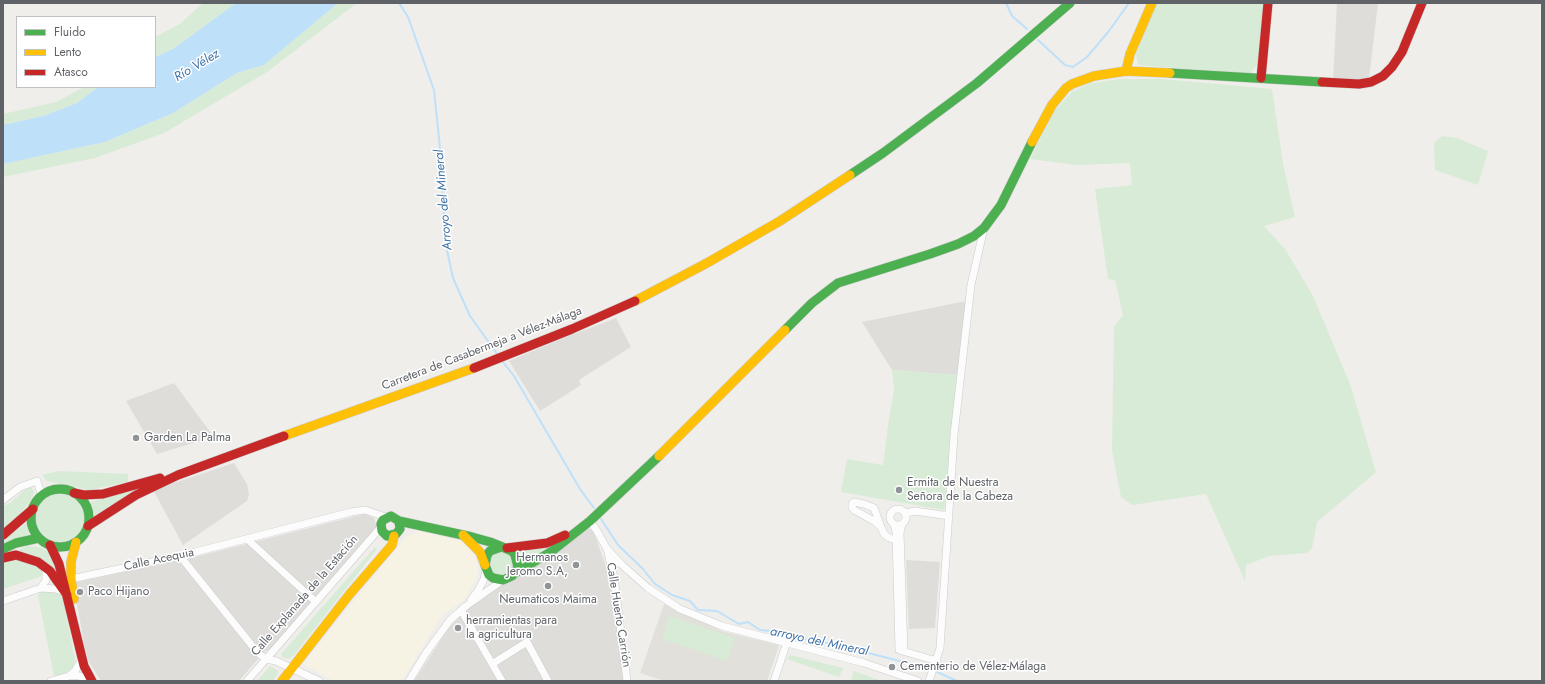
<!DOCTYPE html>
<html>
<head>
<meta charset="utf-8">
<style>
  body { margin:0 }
  #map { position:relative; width:1545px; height:684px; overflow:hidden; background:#efeeea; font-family:Jost,sans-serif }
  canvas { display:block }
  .frame { position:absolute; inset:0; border:4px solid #5f6368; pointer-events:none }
  .legend { position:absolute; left:16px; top:16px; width:140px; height:72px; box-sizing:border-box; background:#fff; border:1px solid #bfc1c3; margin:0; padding:5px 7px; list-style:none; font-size:12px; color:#5f6368 }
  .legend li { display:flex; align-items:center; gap:8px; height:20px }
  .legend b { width:20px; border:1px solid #bfc1c3 }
</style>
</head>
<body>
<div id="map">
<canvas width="1545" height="684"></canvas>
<div class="frame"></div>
<ul class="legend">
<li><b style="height:5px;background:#4caf50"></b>Fluido</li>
<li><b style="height:5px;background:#ffc107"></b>Lento</li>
<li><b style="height:5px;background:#c62828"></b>Atasco</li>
</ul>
</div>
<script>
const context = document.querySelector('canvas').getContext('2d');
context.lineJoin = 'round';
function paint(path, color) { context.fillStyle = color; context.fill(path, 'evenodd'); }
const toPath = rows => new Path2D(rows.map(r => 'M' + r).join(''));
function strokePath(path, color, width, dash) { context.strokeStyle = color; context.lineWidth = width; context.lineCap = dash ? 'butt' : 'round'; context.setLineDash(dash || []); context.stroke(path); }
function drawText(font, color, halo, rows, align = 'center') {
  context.font = font + ' Jost,sans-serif'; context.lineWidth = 3; context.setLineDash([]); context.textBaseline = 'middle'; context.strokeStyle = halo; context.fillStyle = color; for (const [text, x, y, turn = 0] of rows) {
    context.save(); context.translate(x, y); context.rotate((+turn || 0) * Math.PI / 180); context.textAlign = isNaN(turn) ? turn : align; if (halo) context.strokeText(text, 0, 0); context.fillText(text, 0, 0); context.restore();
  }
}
const commercial = toPath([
  [419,531,464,542,473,553,478,565,478,577,463,601,443,614,401,681,334,681,303,664,406,537]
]);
const industrial = toPath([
  [1337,3,1378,3,1369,79,1333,80],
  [966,301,958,375,892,370,862,322],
  [616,318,631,347,579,380,581,385,540,411,509,361,561,339],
  [174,383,214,437,157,454,126,401],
  [234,463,247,484,249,494,247,501,183,545,153,490],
  [364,514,374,518,377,528,270,649,264,652,239,681,101,681,89,662,85,648,73,583,195,557],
  [586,528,593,530,608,572,626,681,414,681,448,629,469,607],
  [906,560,940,562,935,628,909,629]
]);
const education = toPath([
  [664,604,721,631,779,645,767,681,664,681,640,673]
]);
const green = toPath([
  [203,3,236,3,173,49,155,57,155,37,180,24],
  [338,3,357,3,267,72,164,133,95,158,3,177,3,164,105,142,173,113,237,73,264,65],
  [1156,3,1265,3,1257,65,1249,74,1138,65,1136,54],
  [1119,79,1162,79,1272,89,1283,164,1295,217,1264,226,1285,249,1313,296,1350,384,1376,472,1317,522,1312,548,1307,553,1269,556,1246,565,1245,581,1206,494,1132,505,1121,497,1112,450,1114,327,1123,315,1115,280,1108,279,1095,189,1132,185,1130,163,1078,165,1030,159,1054,111,1073,91,1088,84],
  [84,87,98,87,77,103,43,116,3,125,3,114,56,102],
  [1442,136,1457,138,1488,151,1478,185,1435,170,1434,143],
  [892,370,958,375,944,510,841,492,847,459,883,465,889,417,894,391],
  [59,471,128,474,128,482,89,490,47,481,42,475],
  [31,487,34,491,33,497,15,522,3,530,3,506,10,503,27,488],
  [139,489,95,515,91,502],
  '36 518a24 24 0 1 1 48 0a24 24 0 1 1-48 0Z',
  [26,523,29,535,3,544,3,540],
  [27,546,40,547,47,551,53,557,58,576,15,552],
  [550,546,523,564,519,551,533,550],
  [375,547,377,549,294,655,288,659,283,657,281,654],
  '489 564a12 12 0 1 1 24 0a12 12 0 1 1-24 0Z',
  [12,558,42,568,42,576,3,589,3,560],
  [50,589,62,595,76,664,71,673,54,676,38,596,40,591],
  [670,616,735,638,727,661,662,639],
  [790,655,843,668,839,677,787,659],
  [270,666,278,671,278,673,273,681,257,681],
  [854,671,882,681,852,681,851,680]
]);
const water = toPath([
  [236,3,338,3,264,65,237,73,173,113,105,142,3,164,3,125,43,116,77,103,98,87,155,87,155,57,173,49]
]);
const stream = toPath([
  [399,3,408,17,434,90,441,158,445,241,453,278,470,316,498,355],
  [1006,3,1012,16,1027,29],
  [1038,40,1065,65,1073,67,1087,57,1109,31,1129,3],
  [503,362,514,376,580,489,594,508],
  [601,519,618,545,643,569,655,584,672,595,690,601,698,610,717,611,739,624,748,622,760,630,782,632,803,637,810,642,829,643,931,669],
  [935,671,957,681]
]);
const street = toPath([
  [3,500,20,487,37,481,42,496],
  '890 517a8 8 0 1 1 16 0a8 8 0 1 1-16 0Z',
  [906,513,915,511,949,516],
  [590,521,597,531,607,549,614,577,627,681],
  [894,524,896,532,899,650,937,661],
  [902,524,900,533,904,651],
  [881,527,874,508,864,504,854,502,852,504,852,507,854,510,874,521,881,527,884,534,889,538,896,540],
  [247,539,316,602],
  [607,549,621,564,648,588,680,609,722,626,864,663,918,681],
  [180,556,258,653,266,659,276,661,319,681],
  [71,579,180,556,351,512,365,510,386,517],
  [41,588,46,580,46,568],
  [471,600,478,591,484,579,486,570],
  [3,601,41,588,56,589,64,592],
  [461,610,502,681],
  [492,664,527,642,548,681],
  [69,676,75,671,82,659],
  [51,681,69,676,79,676,90,679],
  [247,681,381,527],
  [409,681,426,653,450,620,466,606,503,580],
  [774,681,787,642],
  [929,681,940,648,954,435,971,285,984,228]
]);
const fast = toPath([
  [1170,73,1322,82],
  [850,175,883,153,977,83,1070,3],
  [785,330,812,303,838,283,930,254,958,244,974,236,984,228,1001,205,1032,142],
  '31 518a29 29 0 1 1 58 0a29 29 0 1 1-58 0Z',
  [399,521,400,529,396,534,387,536,382,531,381,524,383,520,391,516,399,521,472,537,490,542,512,551,515,555,518,567,512,576,503,580,493,578,489,575,485,565,487,555,490,551,501,547],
  [3,549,16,543,39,538],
  [514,574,552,551,590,521,659,456]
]);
const slow = toPath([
  [1126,71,1130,54,1152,3],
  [1032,142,1052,105,1066,88,1072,84,1094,76,1126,71,1170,73],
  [635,301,707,263,780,221,850,175],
  [284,436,474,368],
  [659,456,785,330],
  [463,535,480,552,485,565],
  [74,599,71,579,71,562,76,542],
  [282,681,349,595,392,545,394,536]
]);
const jam = toPath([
  [1261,78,1268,3],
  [1322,82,1359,84,1371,82,1383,76,1392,67,1402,52,1422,3],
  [474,368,572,329,635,301],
  [74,493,84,495,103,494,160,478],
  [88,526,136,495,178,475,284,436],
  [3,535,33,509],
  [50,545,59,564,84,666,92,681],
  [507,548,547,543,565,535],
  [3,558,16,555,38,562,50,571,67,595]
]);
const markers = [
  [136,438,4,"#919496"],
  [899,490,4,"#919496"],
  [576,565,4,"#919496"],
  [548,586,4,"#919496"],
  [80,592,4,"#919496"],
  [458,628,4,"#919496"],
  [892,667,4,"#919496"]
];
const streetNames = [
  ["Carretera de Casabermeja a Vélez-Málaga",482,349,-21],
  ["Calle Acequia",159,560,-12],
  ["Calle Explanada de la Estación",305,596,-49],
  ["Calle Huerto Carrión",618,615,81]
];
const poiNames = [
  ["Garden La Palma",144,438],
  ["Ermita de Nuestra",907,483],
  ["Señora de la Cabeza",907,497],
  ["Hermanos",568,558,"right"],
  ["Jeromo S.A,",568,572,"right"],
  ["Paco Hijano",88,592],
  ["Neumaticos Maima",548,600,"center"],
  ["herramientas para",466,621],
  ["la agricultura",466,635],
  ["Cementerio de Vélez-Málaga",900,667]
];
const waterNames = [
  ["Río Vélez",197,66,-31],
  ["Arroyo del Mineral",444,200,-95],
  ["arroyo del Mineral",819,642,12]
];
paint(commercial, '#f7f3e4');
paint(industrial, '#dfddda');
paint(education, '#e2e0da');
paint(green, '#d8ebd6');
paint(water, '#bfe0f9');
strokePath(stream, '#bfe0f9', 2);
strokePath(street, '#cbcccc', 8);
strokePath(fast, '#cacacb', 10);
strokePath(slow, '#cacacb', 10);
strokePath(jam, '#cacacb', 10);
strokePath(street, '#fdfcfc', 7);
strokePath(fast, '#4caf50', 9);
strokePath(slow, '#ffc107', 9);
strokePath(jam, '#c62828', 9);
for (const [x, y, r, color] of markers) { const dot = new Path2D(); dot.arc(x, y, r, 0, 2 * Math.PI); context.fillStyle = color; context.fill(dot); strokePath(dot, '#fff', 1.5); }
drawText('12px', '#5f6368', '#fff', streetNames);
drawText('12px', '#5f6368', '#fff', poiNames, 'left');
drawText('italic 13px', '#4174aa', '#fff', waterNames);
</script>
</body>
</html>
